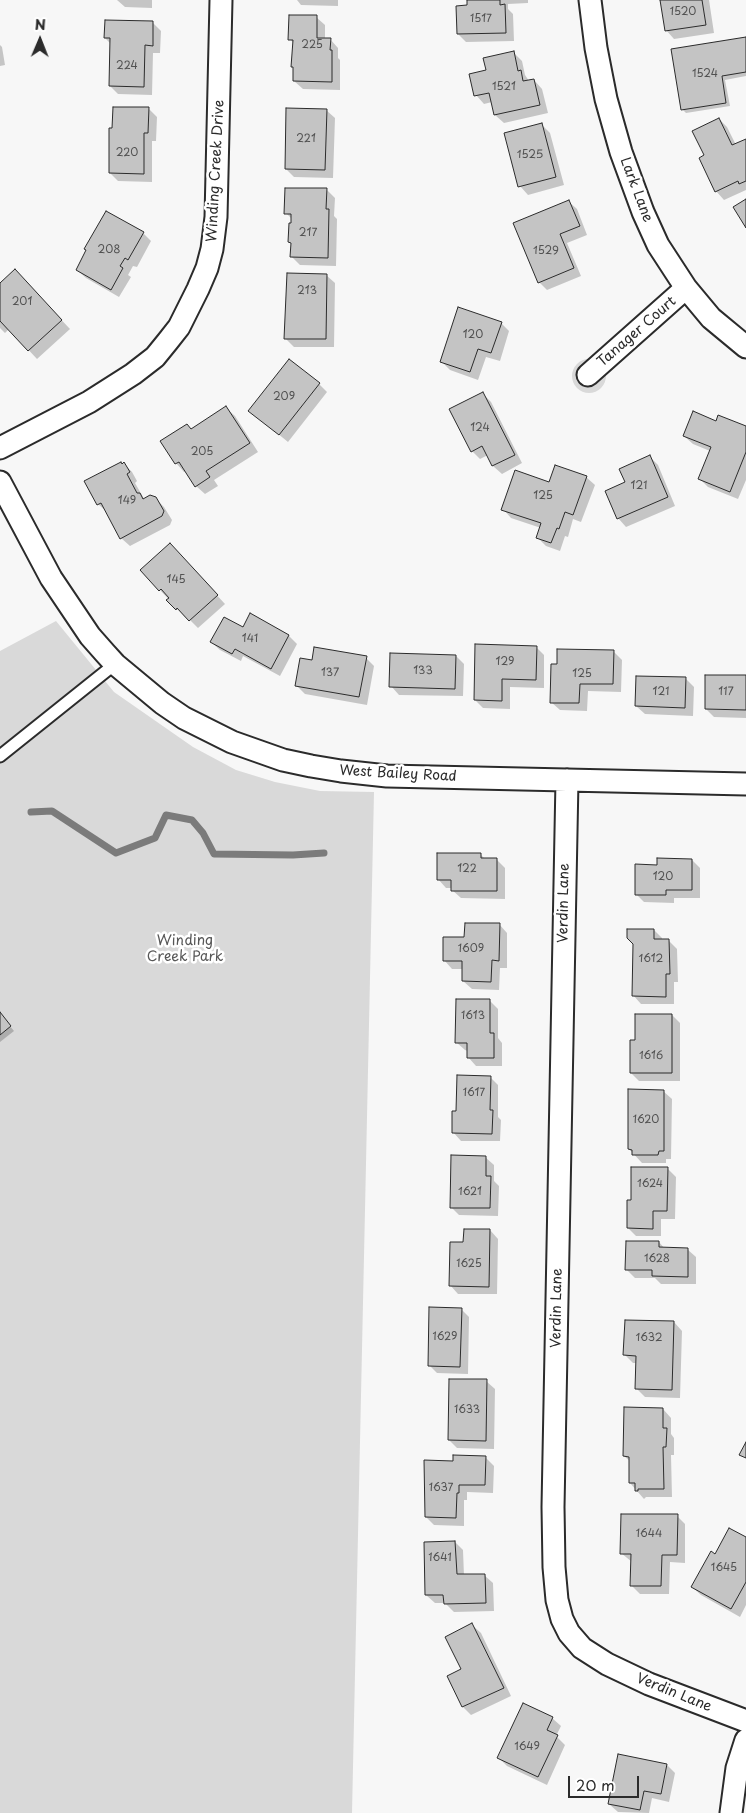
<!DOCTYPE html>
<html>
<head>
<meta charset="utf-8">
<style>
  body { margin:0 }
  #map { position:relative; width:746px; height:1813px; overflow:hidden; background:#f7f7f7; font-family:"Playpen Sans",sans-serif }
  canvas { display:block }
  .north { position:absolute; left:15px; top:15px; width:50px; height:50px; -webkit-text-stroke:4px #fff; paint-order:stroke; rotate:1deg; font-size:14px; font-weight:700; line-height:20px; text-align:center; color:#2b2b2b }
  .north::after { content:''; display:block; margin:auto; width:18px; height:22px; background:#2b2b2b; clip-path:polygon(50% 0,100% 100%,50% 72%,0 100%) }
  .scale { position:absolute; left:568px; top:1776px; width:71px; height:22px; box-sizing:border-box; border:2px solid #2b2b2b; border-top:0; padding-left:6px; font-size:15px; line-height:18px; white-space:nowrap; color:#2b2b2b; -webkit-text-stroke:4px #fff; paint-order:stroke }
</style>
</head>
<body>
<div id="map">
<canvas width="746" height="1813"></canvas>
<div class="north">N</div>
<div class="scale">20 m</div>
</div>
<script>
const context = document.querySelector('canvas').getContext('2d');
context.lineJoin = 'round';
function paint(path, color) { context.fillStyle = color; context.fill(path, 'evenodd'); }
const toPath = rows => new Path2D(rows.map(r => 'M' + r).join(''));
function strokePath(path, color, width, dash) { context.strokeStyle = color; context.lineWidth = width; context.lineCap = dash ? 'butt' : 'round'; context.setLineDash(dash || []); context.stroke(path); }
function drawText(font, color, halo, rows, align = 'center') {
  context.font = font + ' "Playpen Sans",sans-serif'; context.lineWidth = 5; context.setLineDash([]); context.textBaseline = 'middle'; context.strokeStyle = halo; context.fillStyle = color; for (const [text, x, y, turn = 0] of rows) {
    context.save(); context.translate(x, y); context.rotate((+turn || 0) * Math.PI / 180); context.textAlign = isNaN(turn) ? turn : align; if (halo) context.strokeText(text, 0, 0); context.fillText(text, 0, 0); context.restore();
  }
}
const green = toPath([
  '572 376a17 17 0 1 1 34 0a17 17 0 1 1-34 0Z',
  [56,621,114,692,193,747,236,770,275,782,320,791,374,792,352,1813,0,1813,0,651]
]);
const shadow = toPath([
  [117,0,152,0,152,8,125,7],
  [297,0,338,0,338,6,301,5],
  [468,0,528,0,528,3,508,4,508,9,513,14,514,41,466,42,458,34,468,7],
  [661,0,709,0,714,33,674,39,666,30],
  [316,17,325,25,325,39,330,39,338,48,338,58,340,60,340,90,303,89,294,81,294,68,292,66,294,44,290,39],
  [153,23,161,31,160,53,153,53,152,95,118,94,110,86,111,44,105,38],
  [746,39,746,76,725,80,730,106,686,113,682,109],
  [0,45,2,47,5,65,0,66],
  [513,52,522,61,525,75,529,81,534,80,542,89,548,113,504,123,495,115,492,102,484,104,476,95,488,71],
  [148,108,157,117,156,141,152,141,152,182,118,181,110,173],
  [326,110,335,118,333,178,294,177,286,169],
  [719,119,727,127,736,145,746,140,746,190,724,200,716,191,705,156],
  [542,125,550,133,564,185,528,195,520,186],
  [326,189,335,198,334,216,337,219,336,266,300,265,291,256,292,244,290,242,293,220,286,213],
  [568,201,577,209,587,235,567,243,581,276,547,290,539,282],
  [143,233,151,241,137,267,133,266,128,275,131,277,119,297,86,278,77,270],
  [326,275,335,283,334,347,294,347,285,338],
  [23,279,70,329,37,359,9,329,5,333,0,328,0,284],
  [501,323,509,331,500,361,486,357,478,380,450,370,442,362],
  [319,384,327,392,288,442,250,411],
  [483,394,491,402,522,463,502,474,493,466,488,455,480,459,472,451],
  [226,408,235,416,258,452,214,480,218,486,205,494,196,486,186,471,184,472,176,463,191,430],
  [716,422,746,428,746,480,738,499,708,487,699,478,710,451,693,444,684,436],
  [650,457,658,465,675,506,626,527,618,518,626,483],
  [124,464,132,472,137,481,135,483,143,497,144,499,155,498,164,507,172,520,170,525,130,546,121,538,107,512,98,504],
  [586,477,595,485,581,522,573,519,568,537,565,536,560,551,546,546,537,537,541,528,511,518,503,509,550,483],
  [178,553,225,604,198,628,186,616,185,617,160,590],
  [250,615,289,636,297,644,280,676,243,656,241,661,220,650,211,642,243,629],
  [536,647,544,655,544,688,510,687,510,709,483,708,475,700],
  [614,652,622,660,621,692,588,691,587,711,560,710,551,702],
  [456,656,464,664,463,696,399,695,391,686],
  [366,658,374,666,367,705,305,694,296,685,313,662],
  [746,676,746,718,714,717,706,709],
  [686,679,694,687,693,716,645,714,636,706],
  [481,855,485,859,497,860,505,868,505,899,461,898,452,890,452,888,446,888,438,879],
  [692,860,700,868,700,898,674,898,674,903,644,902,636,894,659,866],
  [499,924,507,933,507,968,500,968,499,990,472,989,463,981,463,969,452,969,444,960,466,939],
  [654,930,662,938,662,941,669,941,677,949,678,982,674,982,674,1004,641,1004,633,995],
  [490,1001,498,1009,498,1038,502,1043,502,1066,476,1066,468,1057,468,1051,465,1050,456,1042],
  [0,1014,14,1031,0,1042],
  [672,1015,680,1023,680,1081,639,1081,631,1073,636,1041],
  [490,1077,498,1085,498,1117,501,1120,500,1141,461,1141,453,1132,458,1112],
  [663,1091,672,1099,671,1159,666,1159,666,1163,642,1163,629,1149],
  [485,1157,494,1165,494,1181,499,1186,498,1216,459,1215,451,1207],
  [667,1168,676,1177,675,1219,661,1219,661,1236,636,1236,628,1228,633,1202],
  [490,1230,498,1239,497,1294,458,1294,450,1285,464,1244],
  [659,1242,665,1249,687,1249,696,1257,696,1284,661,1284,655,1278,635,1278,626,1269],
  [461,1309,469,1317,468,1374,437,1373,429,1365],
  [674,1322,682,1331,680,1398,645,1397,637,1389,637,1363,633,1363,625,1355],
  [486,1381,495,1389,494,1449,457,1448,449,1440],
  [663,1409,671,1418,671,1434,674,1438,674,1455,671,1455,672,1497,646,1497,644,1499,630,1483,631,1462,624,1456],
  [486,1458,494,1466,493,1493,467,1492,467,1500,464,1500,464,1526,434,1525,426,1517,425,1461,454,1462],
  [677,1516,685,1524,685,1563,670,1562,669,1594,640,1594,632,1586,632,1562,621,1553],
  [746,1539,746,1605,740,1617,701,1595,692,1587,715,1555],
  [455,1542,463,1550,464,1576,484,1575,493,1583,494,1611,454,1612,445,1603,435,1603,426,1595],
  [472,1625,481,1633,511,1696,471,1715,463,1707,448,1676,462,1670],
  [552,1718,561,1726,556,1736,565,1745,547,1785,507,1766,499,1758],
  [667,1765,675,1773,669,1802,652,1798,649,1813,618,1812,609,1804]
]);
const stream = toPath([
  [31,812,52,811,116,853,155,838,166,815,192,820,203,833,214,854,293,855,324,853]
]);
const building = toPath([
  [467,0,500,0,500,5,505,4,506,33,457,34,456,6,467,5,467,0],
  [660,0,702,0,706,25,665,31,660,0],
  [289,15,317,15,317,38,331,38,330,50,332,50,332,82,293,81,293,67,291,67,293,40,288,40,289,15],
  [105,20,153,21,153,46,145,45,144,87,109,86,110,38,104,38,105,20],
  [746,37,746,72,722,76,726,103,681,110,671,49,746,37],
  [514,51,518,71,521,70,523,81,534,79,540,105,494,115,489,93,474,96,469,74,486,70,483,58,514,51],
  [113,107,149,107,148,133,144,133,144,174,109,173,109,128,112,128,113,107],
  [286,108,327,109,325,170,285,169,286,108],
  [719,118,732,145,746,139,746,181,739,184,738,181,715,192,699,158,704,155,692,131,719,118],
  [542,123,556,177,518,187,504,133,542,123],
  [285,188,327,188,326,209,329,209,328,258,290,257,291,243,288,242,289,223,291,223,291,214,284,214,285,188],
  [746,199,746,228,733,207,746,199],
  [569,200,580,226,560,234,574,268,538,283,513,223,569,200],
  [106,211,144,232,128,260,125,258,120,266,123,268,111,290,76,270,86,250,84,249,106,211],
  [15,269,62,320,28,351,0,321,0,283,15,269],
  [287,273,327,274,326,339,284,339,287,273],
  [458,307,502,322,491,353,478,349,470,372,440,362,458,307],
  [289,359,320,383,279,435,248,411,289,359],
  [483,392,515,455,492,466,482,446,471,452,449,409,483,392],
  [226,406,250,443,206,471,210,477,195,487,179,462,175,464,160,441,187,424,191,429,226,406],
  [693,411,716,421,718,415,746,426,746,452,730,492,698,479,711,447,683,436,693,411],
  [650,455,668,497,617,519,605,491,625,482,619,469,650,455],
  [121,462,122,464,124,462,130,472,127,474,137,493,140,493,143,499,150,495,156,497,164,511,162,516,120,539,101,503,97,505,84,481,121,462],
  [555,465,587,476,573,515,565,512,559,529,557,528,551,543,536,538,541,523,501,510,515,470,549,482,555,465],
  [170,543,218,595,189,621,177,608,176,610,166,600,169,598,161,589,159,591,140,570,170,543],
  [250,613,289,635,271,669,235,649,232,654,210,642,224,617,243,627,250,613],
  [475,644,537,646,536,680,502,679,502,701,474,700,475,644],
  [314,647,367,656,359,697,295,686,300,658,312,660,314,647],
  [557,649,614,650,613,684,580,684,579,703,550,703,551,664,557,664,557,649],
  [390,653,456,655,455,689,389,687,390,653],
  [705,675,746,675,746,710,705,709,705,675],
  [636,676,686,677,685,708,635,706,636,676],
  [437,853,481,853,481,858,497,858,497,891,451,891,451,880,437,880,437,853],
  [657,858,692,859,692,890,666,890,666,895,635,895,635,864,657,865,657,858],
  [465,923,500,923,499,961,492,960,491,982,462,981,462,961,443,961,443,937,464,937,465,923],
  [627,929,654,929,654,939,669,939,670,974,666,974,666,997,632,996,633,944,627,938,627,929],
  [456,999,490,999,490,1033,494,1033,494,1058,467,1058,467,1043,455,1043,456,999],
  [0,1012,11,1026,0,1035,0,1012],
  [635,1014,672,1014,672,1073,630,1073,630,1040,635,1040,635,1014],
  [457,1075,491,1076,490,1110,493,1110,492,1134,452,1133,452,1111,456,1111,457,1075],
  [628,1089,664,1090,664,1151,659,1151,658,1155,632,1155,632,1150,628,1149,628,1089],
  [451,1155,486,1156,486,1176,491,1176,490,1208,450,1208,451,1155],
  [631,1167,668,1167,667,1211,653,1211,653,1229,627,1228,627,1200,631,1200,631,1167],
  [464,1229,490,1229,489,1287,449,1286,450,1242,463,1242,464,1229],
  [626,1241,659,1241,659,1247,688,1248,688,1277,652,1276,652,1270,625,1270,626,1241],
  [429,1307,462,1308,460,1367,428,1366,429,1307],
  [625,1320,674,1321,672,1390,635,1389,636,1356,623,1355,625,1320],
  [449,1379,487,1379,486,1441,448,1440,449,1379],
  [624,1407,663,1408,663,1428,667,1428,666,1447,663,1447,664,1489,638,1489,638,1491,635,1491,635,1483,629,1483,629,1457,623,1456,624,1407],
  [746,1442,746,1458,739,1455,746,1442],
  [453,1455,486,1456,485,1485,459,1485,459,1493,457,1493,456,1518,425,1517,424,1460,453,1461,453,1455],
  [621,1514,678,1514,677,1555,662,1555,661,1586,630,1586,631,1554,620,1554,621,1514],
  [729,1528,746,1537,746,1582,731,1609,691,1587,711,1551,715,1554,729,1528],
  [455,1541,457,1574,485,1574,486,1603,444,1604,443,1595,425,1595,424,1542,455,1541],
  [472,1623,504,1688,462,1707,447,1676,461,1669,445,1637,472,1623],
  [523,1703,553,1717,547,1730,558,1735,538,1777,497,1758,523,1703],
  [618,1754,667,1764,661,1794,644,1791,640,1810,608,1804,618,1754]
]);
const lane = toPath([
  [0,756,115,664]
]);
const street = toPath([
  [590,0,596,48,606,99,621,152,643,212,658,245,686,288,711,318,746,347],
  [588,375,686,288],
  [0,448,89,402,133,374,155,357,168,341,179,327,198,289,207,268,212,249,216,217,221,0],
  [0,482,51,578,90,636,105,653,115,664,162,703,184,718,232,742,283,760,311,766,341,771,387,776,746,784],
  [567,780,553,1507,554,1567,557,1600,562,1619,569,1633,582,1648,607,1664,649,1684,746,1721],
  [731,1813,737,1768,746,1740]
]);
const numberNames = [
  ["1520",683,12],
  ["1517",481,19],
  ["225",312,45],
  ["224",127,66],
  ["1524",705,74],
  ["1521",504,87],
  ["221",306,139],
  ["220",127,153],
  ["1525",530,155],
  ["217",308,233],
  ["208",109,250],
  ["1529",546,251],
  ["213",307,291],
  ["201",22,302],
  ["120",473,335],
  ["209",284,397],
  ["124",480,428],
  ["205",202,452],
  ["121",639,486],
  ["125",543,496],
  ["149",127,501],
  ["145",176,580],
  ["141",250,639],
  ["129",505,662],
  ["133",423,671],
  ["137",330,673],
  ["125",582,674],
  ["121",661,692],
  ["117",726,692],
  ["122",467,869],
  ["120",663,877],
  ["1609",471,949],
  ["1612",651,959],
  ["1613",473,1016],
  ["1616",651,1056],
  ["1617",474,1093],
  ["1620",646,1120],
  ["1624",650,1184],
  ["1621",470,1192],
  ["1628",657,1259],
  ["1625",469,1264],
  ["1629",445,1337],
  ["1632",649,1338],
  ["1633",467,1410],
  ["1637",441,1488],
  ["1644",649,1534],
  ["1641",440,1558],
  ["1645",724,1568],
  ["1649",527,1747]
];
const streetNames = [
  ["Winding Creek Drive",216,171,-87],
  ["Lark Lane",636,190,69],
  ["Tanager Court",637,332,-41],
  ["West Bailey Road",398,774,3],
  ["Verdin Lane",564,903,-89],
  ["Verdin Lane",557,1308,-89],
  ["Verdin Lane",674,1693,22]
];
const parkNames = [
  ["Winding",185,941],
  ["Creek Park",185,957]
];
paint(green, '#d9d9d9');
paint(shadow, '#0003');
strokePath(stream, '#7b7b7b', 7);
paint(building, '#c4c4c4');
strokePath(building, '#2b2b2b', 1);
strokePath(lane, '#2b2b2b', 15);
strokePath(street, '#2b2b2b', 25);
strokePath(lane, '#fff', 11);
strokePath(street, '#fff', 21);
drawText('11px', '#515151', null, numberNames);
drawText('14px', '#2b2b2b', '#fff', streetNames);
drawText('14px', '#565656', '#fff', parkNames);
</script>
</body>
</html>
